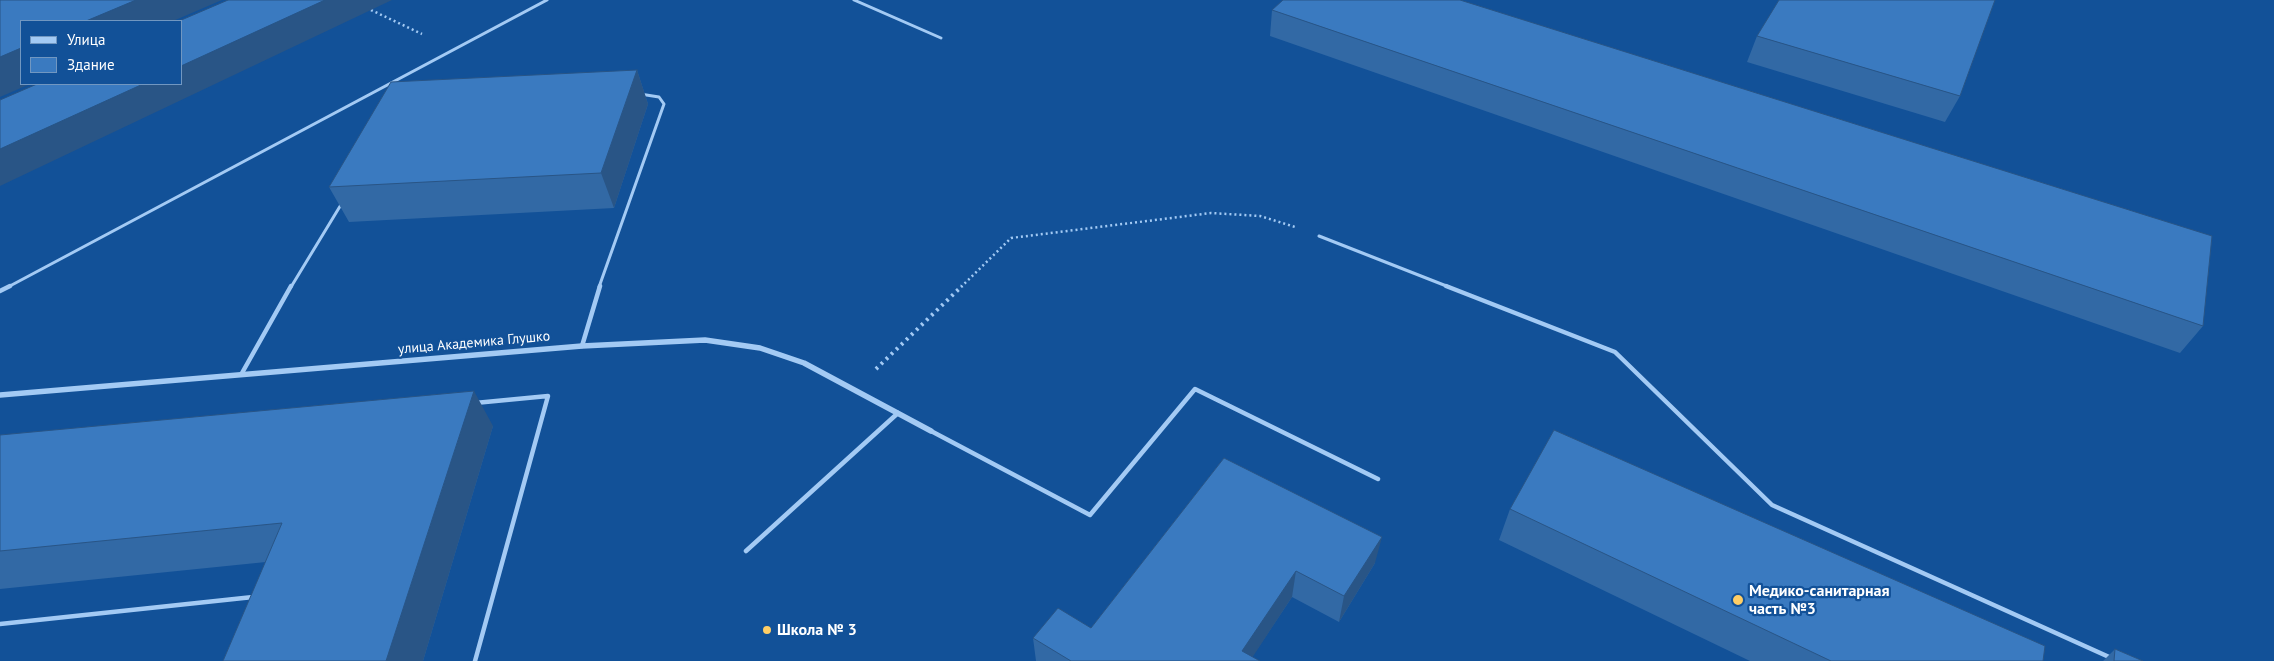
<!DOCTYPE html>
<html>
<head>
<meta charset="utf-8">
<style>
  body { margin:0 }
  #map { position:relative; width:2274px; height:661px; overflow:hidden; background:#125198; font-family:"PT Sans",sans-serif }
  canvas { display:block }
  .legend { position:absolute; left:20px; top:20px; width:162px; height:65px; box-sizing:border-box; background:#125198; border:1px solid #7197c1; margin:0; padding:6px 9px; list-style:none; font-size:15px; color:#fff }
  .legend li { display:flex; align-items:center; gap:10px; height:25px }
  .legend b { width:25px; border:1px solid #7197c1 }
</style>
</head>
<body>
<div id="map">
<canvas width="2274" height="661"></canvas>
<ul class="legend">
<li><b style="height:6px;background:#a3caf4"></b>Улица</li>
<li><b style="height:14px;background:#3a7ac0"></b>Здание</li>
</ul>
</div>
<script>
const context = document.querySelector('canvas').getContext('2d');
context.lineJoin = 'round';
const toPath = rows => new Path2D(rows.map(r => 'M' + r).join(''));
function strokePath(path, color, width, dash) { context.strokeStyle = color; context.lineWidth = width; context.lineCap = dash ? 'butt' : 'round'; context.setLineDash(dash || []); context.stroke(path); }
function paint(path, color) { context.fillStyle = color; context.fill(path, 'evenodd'); }
function drawText(font, color, halo, rows, align = 'center') {
  context.font = font + ' "PT Sans",sans-serif'; context.lineWidth = 4.5; context.setLineDash([]); context.textBaseline = 'middle'; context.strokeStyle = halo; context.fillStyle = color; for (const [text, x, y, turn = 0] of rows) {
    context.save(); context.translate(x, y); context.rotate((+turn || 0) * Math.PI / 180); context.textAlign = isNaN(turn) ? turn : align; if (halo) context.strokeText(text, 0, 0); context.fillText(text, 0, 0); context.restore();
  }
}
const pathFar1 = toPath([
  [371,10,422,34],
  [961,287,1011,238,1211,213,1260,216,1295,227]
]);
const path = toPath([
  [876,369,962,286]
]);
const serviceFar1 = toPath([
  [854,0,941,38],
  [1319,236,1449,287],
  [8,287,547,0],
  [291,287,342,203],
  [599,287,664,104,659,97,640,94]
]);
const service = toPath([
  [1446,286,1615,352,1772,505,2118,661],
  [0,291,10,286],
  [582,346,600,286],
  [242,373,291,286],
  [475,403,548,396,475,661],
  [931,431,1090,515,1195,389,1378,479],
  [746,551,898,413],
  [0,624,253,597,252,599]
]);
const minor = toPath([
  [0,395,582,346,705,340,760,348,804,363,931,431]
]);
const wall = toPath([
  [1272,10,2203,326,2180,353,1270,36],
  [1757,36,1960,96,1945,122,1747,62],
  [637,70,648,104,614,208,349,222,329,187],
  [493,426,423,661,223,661,266,562,0,589,0,435],
  [1224,458,1375,563,1339,622,1292,597,1252,657,1260,661,1036,661,1033,638,1091,628],
  [1510,509,2043,661,1750,661,1499,540],
  [2115,649,2143,661,2103,661]
]);
const shadedWall = toPath([
  [136,0,222,0,173,21,86,21],
  [325,0,392,0,0,186,0,149,143,84,181,84,181,66],
  [21,48,21,84,30,84,0,97,0,57],
  [637,70,648,104,614,208,601,173],
  [474,391,493,426,423,661,386,661],
  [1382,537,1375,563,1339,622,1344,596],
  [1296,571,1292,597,1250,661,1242,651]
]);
const building = toPath([
  [0,0,136,0,86,21,21,21,21,48,0,57,0,0],
  [228,0,325,0,181,66,181,21,179,21,228,0],
  [1283,0,1460,0,2212,236,2203,326,1272,10,1283,0],
  [1779,0,1995,0,1960,96,1757,36,1779,0],
  [637,70,601,173,329,187,391,82,637,70],
  [37,84,143,84,0,149,0,100,37,84],
  [474,391,386,661,223,661,282,523,0,551,0,435,474,391],
  [1554,430,2045,646,2043,661,1831,661,1510,509,1554,430],
  [1224,458,1382,537,1344,596,1296,571,1242,651,1260,661,1071,661,1033,638,1058,608,1091,628,1224,458],
  [2115,649,2143,661,2114,661,2115,649]
]);
const markers = [
  [1738,600,6,"#ffce66"],
  [767,630,5,"#ffce66"]
];
const streetNames = [
  ["улица Академика Глушко",474,343,-5]
];
const nearPoinames = [
  ["Медико-санитарная",1749,591],
  ["часть №3",1749,609],
  ["Школа № 3",777,630]
];
strokePath(pathFar1, '#a3caf4', 2.5, [2, 3]);
strokePath(path, '#a3caf4', 4, [2.5, 4.5]);
strokePath(serviceFar1, '#a3caf4', 3);
strokePath(service, '#a3caf4', 4.5);
strokePath(minor, '#a3caf4', 5.5);
paint(wall, '#3269a5');
paint(shadedWall, '#295586');
paint(building, '#3a7ac0');
strokePath(building, '#295586', 1);
for (const [x, y, r, color] of markers) { const dot = new Path2D(); dot.arc(x, y, r, 0, 2 * Math.PI); context.fillStyle = color; context.fill(dot); strokePath(dot, '#125198', 2); }
drawText('14px', '#fff', '#125198', streetNames);
drawText('bold 16px', '#fff', '#125198', nearPoinames, 'left');
</script>
</body>
</html>
